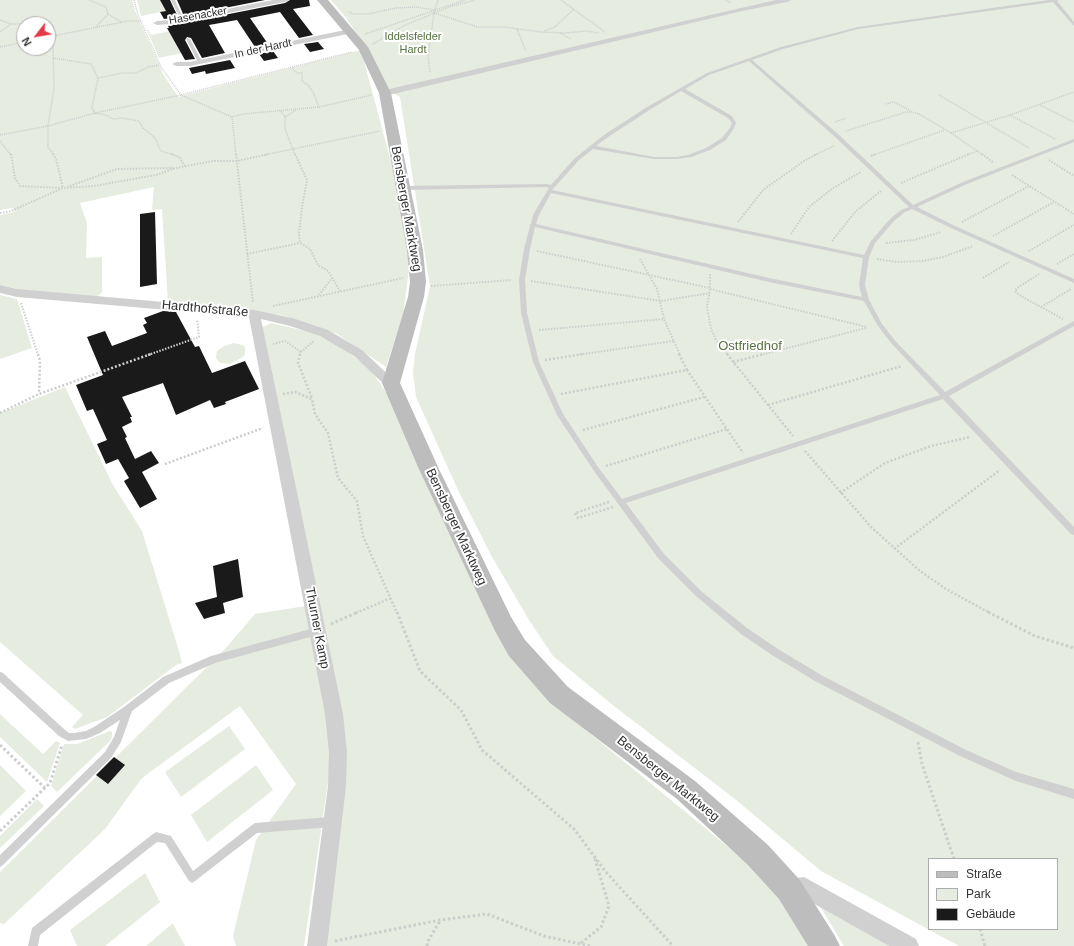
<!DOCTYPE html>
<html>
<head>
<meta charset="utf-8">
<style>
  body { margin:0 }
  #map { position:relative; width:1074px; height:946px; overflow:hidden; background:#fff; font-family:Helvetica,sans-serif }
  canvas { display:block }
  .legend { position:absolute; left:928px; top:858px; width:130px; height:72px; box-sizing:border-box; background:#fff; border:1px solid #adadad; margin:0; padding:5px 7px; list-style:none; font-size:12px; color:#333 }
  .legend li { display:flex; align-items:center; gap:8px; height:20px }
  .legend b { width:20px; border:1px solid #adadad }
  .north { position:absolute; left:16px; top:16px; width:40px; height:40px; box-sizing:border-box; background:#fff; border:1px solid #adadad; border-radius:50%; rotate:239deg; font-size:11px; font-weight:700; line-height:16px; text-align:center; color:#333 }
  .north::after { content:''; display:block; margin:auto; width:14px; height:18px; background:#e63946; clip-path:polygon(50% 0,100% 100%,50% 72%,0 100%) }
</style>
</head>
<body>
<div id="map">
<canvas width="1074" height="946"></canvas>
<ul class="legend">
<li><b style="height:5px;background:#bdbdbd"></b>Straße</li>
<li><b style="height:11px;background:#e6ecdf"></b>Park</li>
<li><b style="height:11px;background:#1a1a1a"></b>Gebäude</li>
</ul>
<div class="north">N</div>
</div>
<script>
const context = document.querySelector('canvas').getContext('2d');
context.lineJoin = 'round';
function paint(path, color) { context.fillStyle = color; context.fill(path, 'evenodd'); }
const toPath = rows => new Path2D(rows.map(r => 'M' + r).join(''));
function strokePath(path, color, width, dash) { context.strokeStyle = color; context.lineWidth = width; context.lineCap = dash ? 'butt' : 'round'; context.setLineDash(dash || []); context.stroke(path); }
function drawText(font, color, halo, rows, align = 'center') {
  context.font = font + ' Helvetica,sans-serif'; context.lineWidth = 4; context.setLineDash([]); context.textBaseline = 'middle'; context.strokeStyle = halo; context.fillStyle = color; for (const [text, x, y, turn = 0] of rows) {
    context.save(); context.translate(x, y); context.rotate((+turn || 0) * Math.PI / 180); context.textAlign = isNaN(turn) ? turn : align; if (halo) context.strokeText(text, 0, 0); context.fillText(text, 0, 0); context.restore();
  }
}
const green = toPath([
  [0,0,132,0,135,11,163,74,178,97,361,50,398,188,410,262,403,315,386,367,337,334,281,315,168,302,162,209,152,210,154,187,80,203,87,223,86,258,102,257,102,292,99,295,95,297,27,291,0,285,0,215,14,212,13,208,0,210],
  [24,24,48,24,48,48,24,48],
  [137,0,164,0,161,1,166,11,141,16],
  [331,0,1074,0,1074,946,959,946,821,871,735,799,614,706,553,656,529,620,491,555,458,490,416,397,413,372,415,354,430,286,400,97,388,91,366,48,347,19],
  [929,859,1057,859,1057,929,929,929],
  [148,29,151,35,170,31,182,53,159,58,147,30],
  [0,295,17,299,32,348,0,359],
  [271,323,314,333,331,342,346,350,373,373,387,394,482,599,565,713,772,883,809,946,322,946,344,776,261,328],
  [234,343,242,345,245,347,245,354,243,357,230,364,221,363,218,361,216,358,217,351,224,346],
  [65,387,113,485,142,531,179,651,182,663,176,665,107,717,75,729,72,727,83,715,0,642,0,413],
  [312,605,333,748,304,946,236,946,233,936,256,840,296,784,240,706,142,778,105,829,4,924,0,923,0,872,224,650,255,614],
  [0,714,43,754,56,741,60,743,47,782,0,737],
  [229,726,245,749,181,797,165,772],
  [110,731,112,732,112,737,110,741,57,792,51,786,64,744,77,744],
  [0,765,26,791,0,816],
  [256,765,273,790,207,842,191,815],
  [37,799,44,806,0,848,0,836],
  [145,873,160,902,105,946,77,946,70,930],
  [821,908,831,913,889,946,844,946],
  [173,924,185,946,146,946,172,924]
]);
const building = toPath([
  [160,0,170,0,178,17,164,19,160,12,166,11],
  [177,0,265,0,184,16],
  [290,0,309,0,310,6,293,9,313,35,299,38,280,12,250,18,268,44,255,47,237,20,209,25,225,53,202,58,191,38,187,37,185,40,195,59,185,60,167,28,169,28,168,26,285,3],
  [318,42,324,49,310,52,304,44],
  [273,51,278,58,264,61,259,54],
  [230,60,235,68,206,74,205,71,192,74,189,68],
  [155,212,157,284,140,287,140,214],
  [163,311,176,312,195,347,199,346,212,373,245,361,259,389,225,402,226,404,214,408,210,400,176,415,163,383,122,397,132,417,130,417,132,422,122,427,127,437,125,438,135,459,151,451,159,463,142,472,157,499,140,508,124,481,129,478,118,459,106,464,97,444,107,440,93,409,87,411,76,385,103,375,87,337,105,331,112,346,147,333,143,325,147,323,144,318],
  [238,559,243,597,223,603,225,613,204,619,195,603,217,597,213,566],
  [114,757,125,765,108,784,96,775]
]);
const pathFar3 = toPath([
  [89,0,106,7,108,14,96,27],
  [134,0,138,15,161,67,181,95,232,117,243,114,319,107,372,95],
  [561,0,605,32],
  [726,0,731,3],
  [349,12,353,14,368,14,396,8,416,7,434,10],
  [434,13,478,27,504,27,541,32,566,33,586,31,599,33],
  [108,14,121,22],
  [0,20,11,24,24,24],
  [48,25,57,35,53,46,54,89,48,126,48,147,54,155],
  [517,29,526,51],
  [544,31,555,27,574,9],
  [0,32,11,24],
  [560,33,571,39],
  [365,34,465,0],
  [48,37,128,21,141,21],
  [373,44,403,26,449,7,475,0],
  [0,47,24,42],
  [53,58,91,64,98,78,122,73,136,73,148,67,160,65],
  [293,67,293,70,298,73,302,73,302,81,309,86,313,92,319,107],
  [430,72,428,57,434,13,438,0],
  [98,78,92,108,95,113,106,115,113,119,122,118,139,121,143,128,155,138,161,151,174,155],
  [939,95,1029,148],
  [886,104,894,102,911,111],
  [1040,105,1074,122],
  [281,111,285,117,285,129,295,155],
  [1010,115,1055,139],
  [232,117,236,155],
  [285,117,296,110],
  [835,122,846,118],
  [846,131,906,112,912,112,919,114,951,133,983,155],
  [951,133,1010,115,1074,92],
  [0,135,48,126,95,113,181,95,352,52],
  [0,141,11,155],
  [264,155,380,131],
  [815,155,834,146],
  [873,155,945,130],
  [967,155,977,151]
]);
const pathFar2 = toPath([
  [11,154,15,178,20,186,63,188,94,186,156,175,176,168,213,161,237,161,269,154],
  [53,154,56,159,63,188],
  [171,154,179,157,185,166],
  [236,154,253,303],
  [295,154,307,180,302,207,299,234,300,243,310,249,318,265,328,271,340,291],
  [982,154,994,163],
  [871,156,876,154],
  [1049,160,1074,176],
  [1012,175,1074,214],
  [901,183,969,154],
  [67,187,117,169,173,168],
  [0,213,11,211,63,188],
  [738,222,763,190,804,161,817,154],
  [962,222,1029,186],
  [791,234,809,207,833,188,861,172],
  [993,236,1054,202],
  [832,241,856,211,881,191],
  [886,243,914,240,941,232],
  [537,251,710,288],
  [1029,251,1074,225],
  [247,254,300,243],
  [640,259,657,289,664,319,680,355],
  [877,259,896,262,922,261,943,257,973,246],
  [1057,264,1074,254],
  [710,274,710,289,707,307,711,329,716,340,728,355],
  [1039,274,1017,288,1015,291,1019,295,1063,319],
  [983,278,1009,262],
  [531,281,661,301,710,293],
  [431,286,512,280],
  [710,289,867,327],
  [319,295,332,278],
  [21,303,38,355],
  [273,306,403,278],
  [1041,307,1071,289],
  [539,330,664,319],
  [273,344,285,341,301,352],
  [148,355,199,337,197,319],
  [300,355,301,352,314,341],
  [577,355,673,341],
  [760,355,866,328]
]);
const pathFar1 = toPath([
  [38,354,40,361,39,394],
  [300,354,298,363,312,398],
  [679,354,687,370],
  [727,354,793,436],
  [545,360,584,354],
  [733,362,764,354],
  [283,394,295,392,312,399,315,414,328,433,338,478,357,501,363,536,397,613],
  [561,394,687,370,743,453],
  [768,405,902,366],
  [0,413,39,394,151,354],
  [583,430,704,397],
  [805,451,871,527,920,571,946,589,990,613],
  [165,464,263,428],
  [606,466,727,429],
  [840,493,885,463,931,446,970,437],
  [609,502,575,513,578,518,613,507],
  [894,549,1000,470],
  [356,613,391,598]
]);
const path = toPath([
  [397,612,420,671,461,710,482,750,574,829,605,871,673,946],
  [988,612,1035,636,1074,648],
  [331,624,358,612],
  [918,742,922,764,954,859],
  [0,745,45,788],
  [0,831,50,783,62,745],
  [980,929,985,946],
  [335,941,440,920,487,914,544,936,590,946],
  [581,943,601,927,609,906,595,859],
  [427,946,428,941,440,921]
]);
const lane = toPath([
  [171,0,175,0,184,21,181,20,171,0],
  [1049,0,1059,0,1057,1,1074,22,1074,26,1053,2,858,29,783,49,752,60,838,134,913,205,963,182,1074,139,1074,142,967,184,917,207,955,226,1074,279,1074,283,951,228,912,209,905,212,894,221,875,243,869,257,865,285,869,300,882,324,896,342,945,392,1074,321,1074,326,949,396,1074,527,1074,535,1071,534,943,399,626,503,664,554,702,592,747,628,778,649,821,675,966,750,1016,772,1074,789,1074,799,1016,781,960,756,815,681,772,655,741,634,696,596,658,558,594,471,557,415,533,362,521,313,519,280,524,249,530,226,529,225,531,224,533,215,549,188,546,187,403,190,400,188,403,186,546,184,551,185,575,158,604,135,647,107,707,73,781,47,858,27,1049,0],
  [749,61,834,136,909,207,901,210,890,219,871,241,864,255,552,190,579,160,593,149,654,159,677,159,691,157,710,150,726,140,734,128,736,123,732,116,685,89,709,75,749,61],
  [681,91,728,118,732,123,730,128,722,138,706,148,688,155,677,157,654,157,596,146,608,137,651,109,681,91],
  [551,193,863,258,859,285,862,297,769,278,536,224,539,215,551,193],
  [535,227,769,282,864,301,878,326,892,344,940,395,622,499,598,467,563,414,539,362,527,313,525,280,530,249,535,227],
  [187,38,190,39,202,62,201,63,198,62,186,39,187,38],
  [318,627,321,628,322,631,321,634,215,663,169,683,132,711,121,742,111,758,3,865,0,867,0,855,105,752,114,737,120,720,100,733,86,739,68,741,59,736,0,682,0,672,3,673,65,730,69,733,74,733,86,731,94,727,124,707,163,677,211,656,318,627],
  [331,817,334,819,336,822,334,825,331,827,257,833,195,881,192,883,189,881,165,843,157,842,40,935,38,946,28,946,32,928,153,834,156,832,171,836,193,871,252,825,255,823,331,817]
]);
const street = toPath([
  [273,0,289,0,285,2,171,24,157,25,153,23,157,21,171,20,273,0],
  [776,0,791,0,787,2,742,11,385,96,381,93,385,90,776,0],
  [350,29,354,31,353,33,190,66,176,66,172,64,176,62,190,62,350,29],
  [0,285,17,289,254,310,292,318,328,330,362,350,397,383,396,386,391,388,386,386,354,356,320,336,290,326,261,319,343,714,347,752,346,786,327,946,307,946,328,786,329,752,325,714,249,317,17,297,0,293,0,285],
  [804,877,916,939,919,946,889,946,802,897,789,899,782,896,779,889,782,882,789,879,804,877]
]);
const secondary = toPath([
  [317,0,328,0,368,47,391,93,423,250,426,282,424,297,400,383,438,467,511,617,525,640,568,687,695,781,768,845,799,879,835,936,840,946,808,946,779,899,748,865,677,799,550,703,509,656,495,631,418,467,382,383,408,297,410,282,407,250,379,93,359,50,317,0]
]);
const farStreetnames = [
  ["Hasenacker",198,16,-10],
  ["In der Hardt",263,49,-12]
];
const farParknames = [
  ["Iddelsfelder",413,37],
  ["Hardt",413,50]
];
const streetNames = [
  ["Bensberger Marktweg",406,209,80],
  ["Hardthofstraße",205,309,5],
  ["Bensberger Marktweg",456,527,65],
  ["Thurner Kamp",317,628,79],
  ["Bensberger Marktweg",668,779,39]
];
const parkNames = [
  ["Ostfriedhof",750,346]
];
paint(green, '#e6ecdf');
paint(building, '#1a1a1a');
strokePath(pathFar3, '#cdcdcd', 1.5, [1, 1]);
strokePath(pathFar2, '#cdcdcd', 2, [1.5, 1.5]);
strokePath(pathFar1, '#cdcdcd', 2.5, [2, 2]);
strokePath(path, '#cdcdcd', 3, [2.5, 2.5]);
paint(lane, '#d0d0d0');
paint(street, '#d0d0d0');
paint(secondary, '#bdbdbd');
drawText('11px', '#333', '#fff', farStreetnames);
drawText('11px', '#56703f', '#fff', farParknames);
drawText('13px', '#333', '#fff', streetNames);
drawText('13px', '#56703f', '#fff', parkNames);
</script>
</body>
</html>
